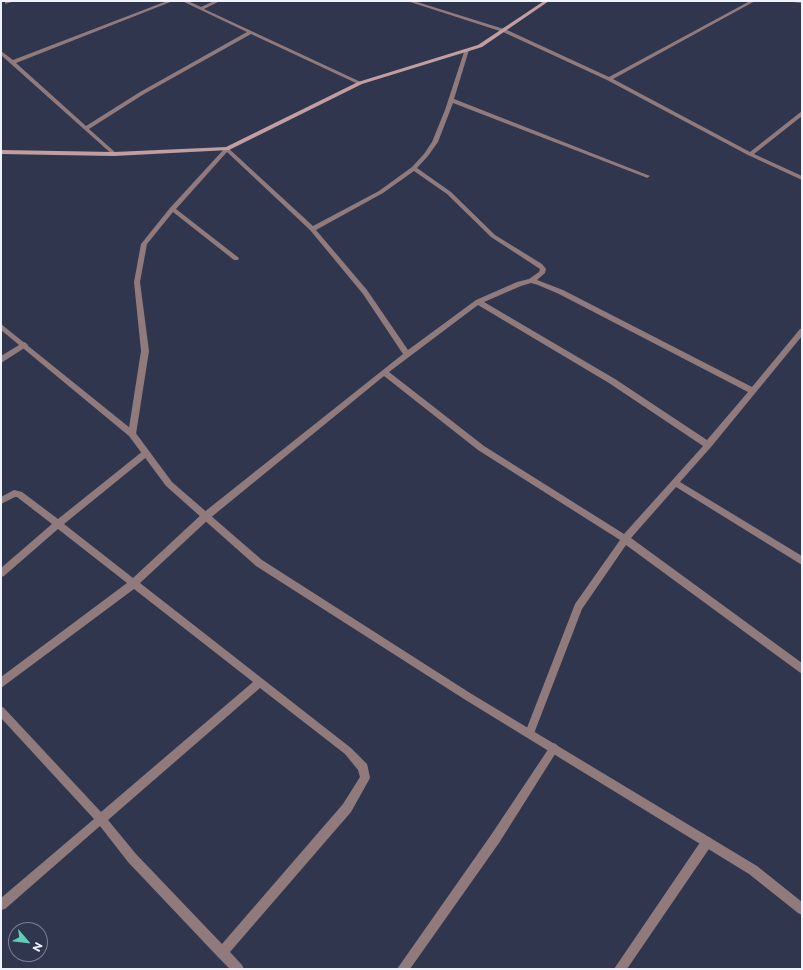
<!DOCTYPE html>
<html>
<head>
<meta charset="utf-8">
<style>
  body { margin:0 }
  #map { position:relative; width:803px; height:970px; overflow:hidden; background:#31364f; font-family:Montserrat,sans-serif }
  canvas { display:block }
  .frame { position:absolute; inset:0; border:2px solid #eff2ff; pointer-events:none }
  .north { position:absolute; left:8px; top:922px; width:40px; height:40px; box-sizing:border-box; background:#31364f; border:1px solid #7d8195; border-radius:50%; rotate:118deg; font-size:11px; font-weight:700; line-height:16px; text-align:center; color:#eff2ff }
  .north::after { content:''; display:block; margin:auto; width:14px; height:18px; background:#5eceb8; clip-path:polygon(50% 0,100% 100%,50% 72%,0 100%) }
</style>
</head>
<body>
<div id="map">
<canvas width="803" height="970"></canvas>
<div class="frame"></div>
<div class="north">N</div>
</div>
<script>
const context = document.querySelector('canvas').getContext('2d');
context.lineJoin = 'round';
const toPath = rows => new Path2D(rows.map(r => 'M' + r).join(''));
function paint(path, color) { context.fillStyle = color; context.fill(path, 'evenodd'); }
const minor = toPath([
  [8,1,15,1,5,4,5,2,8,1],
  [167,1,173,1,16,63,86,126,140,92,247,32,182,1,188,1,201,7,214,1,220,1,204,9,363,83,358,84,251,34,144,94,89,129,116,153,116,155,114,156,1,55,1,51,13,60,167,1],
  [407,1,414,1,507,30,609,77,750,1,755,1,613,79,750,152,802,111,802,116,754,154,802,176,802,180,748,155,607,80,503,32,407,1],
  [791,1,802,1,802,3,793,2,791,1],
  [465,49,469,50,454,99,650,176,647,178,645,177,453,103,438,142,428,156,417,168,451,192,495,235,542,264,546,269,545,273,537,280,563,290,752,387,800,329,802,328,802,336,711,447,680,482,802,556,802,565,676,487,631,538,802,663,802,674,626,545,582,609,533,736,530,738,527,736,525,733,575,604,620,540,478,450,384,376,209,519,140,583,351,748,367,764,368,768,370,778,351,812,230,952,242,965,244,969,230,969,218,957,128,862,100,826,5,909,1,910,1,898,94,819,1,718,1,706,4,708,101,812,253,682,134,589,1,688,1,677,127,583,58,529,4,576,1,577,1,568,52,524,17,497,15,497,1,504,1,497,14,490,22,492,58,519,143,451,149,451,150,453,149,455,64,524,133,578,203,513,403,354,363,294,310,230,227,152,176,209,239,258,238,260,234,260,173,212,147,244,140,282,149,351,136,434,132,437,128,434,141,351,134,282,141,244,170,208,225,148,227,147,313,226,379,191,412,167,424,154,432,142,445,110,465,49],
  [414,171,447,194,491,237,540,269,539,272,529,279,517,282,476,300,408,350,367,290,316,230,383,193,414,171],
  [531,283,538,285,559,294,748,392,707,440,615,379,484,302,521,286,531,283],
  [478,305,609,383,703,446,624,534,484,446,389,372,478,305],
  [260,688,345,754,358,770,360,777,343,804,222,944,136,854,108,820,260,688],
  [24,342,26,343,28,345,26,347,1,363,1,356,24,342],
  [554,743,557,745,559,748,557,751,499,843,410,969,397,969,491,835,551,745,554,743],
  [707,837,711,838,712,842,711,846,627,969,614,969,703,838,707,837]
]);
const tertiary = toPath([
  [1,324,135,432,172,482,262,560,470,693,757,866,802,902,802,915,798,913,749,874,464,699,256,566,166,486,129,436,1,330,1,324]
]);
const secondary = toPath([
  [544,1,549,1,482,47,362,84,229,150,114,156,1,154,1,150,114,152,226,147,358,82,478,45,544,1]
]);
paint(minor, '#917a7b');
paint(tertiary, '#917a7b');
paint(secondary, '#c39ea0');
</script>
</body>
</html>
